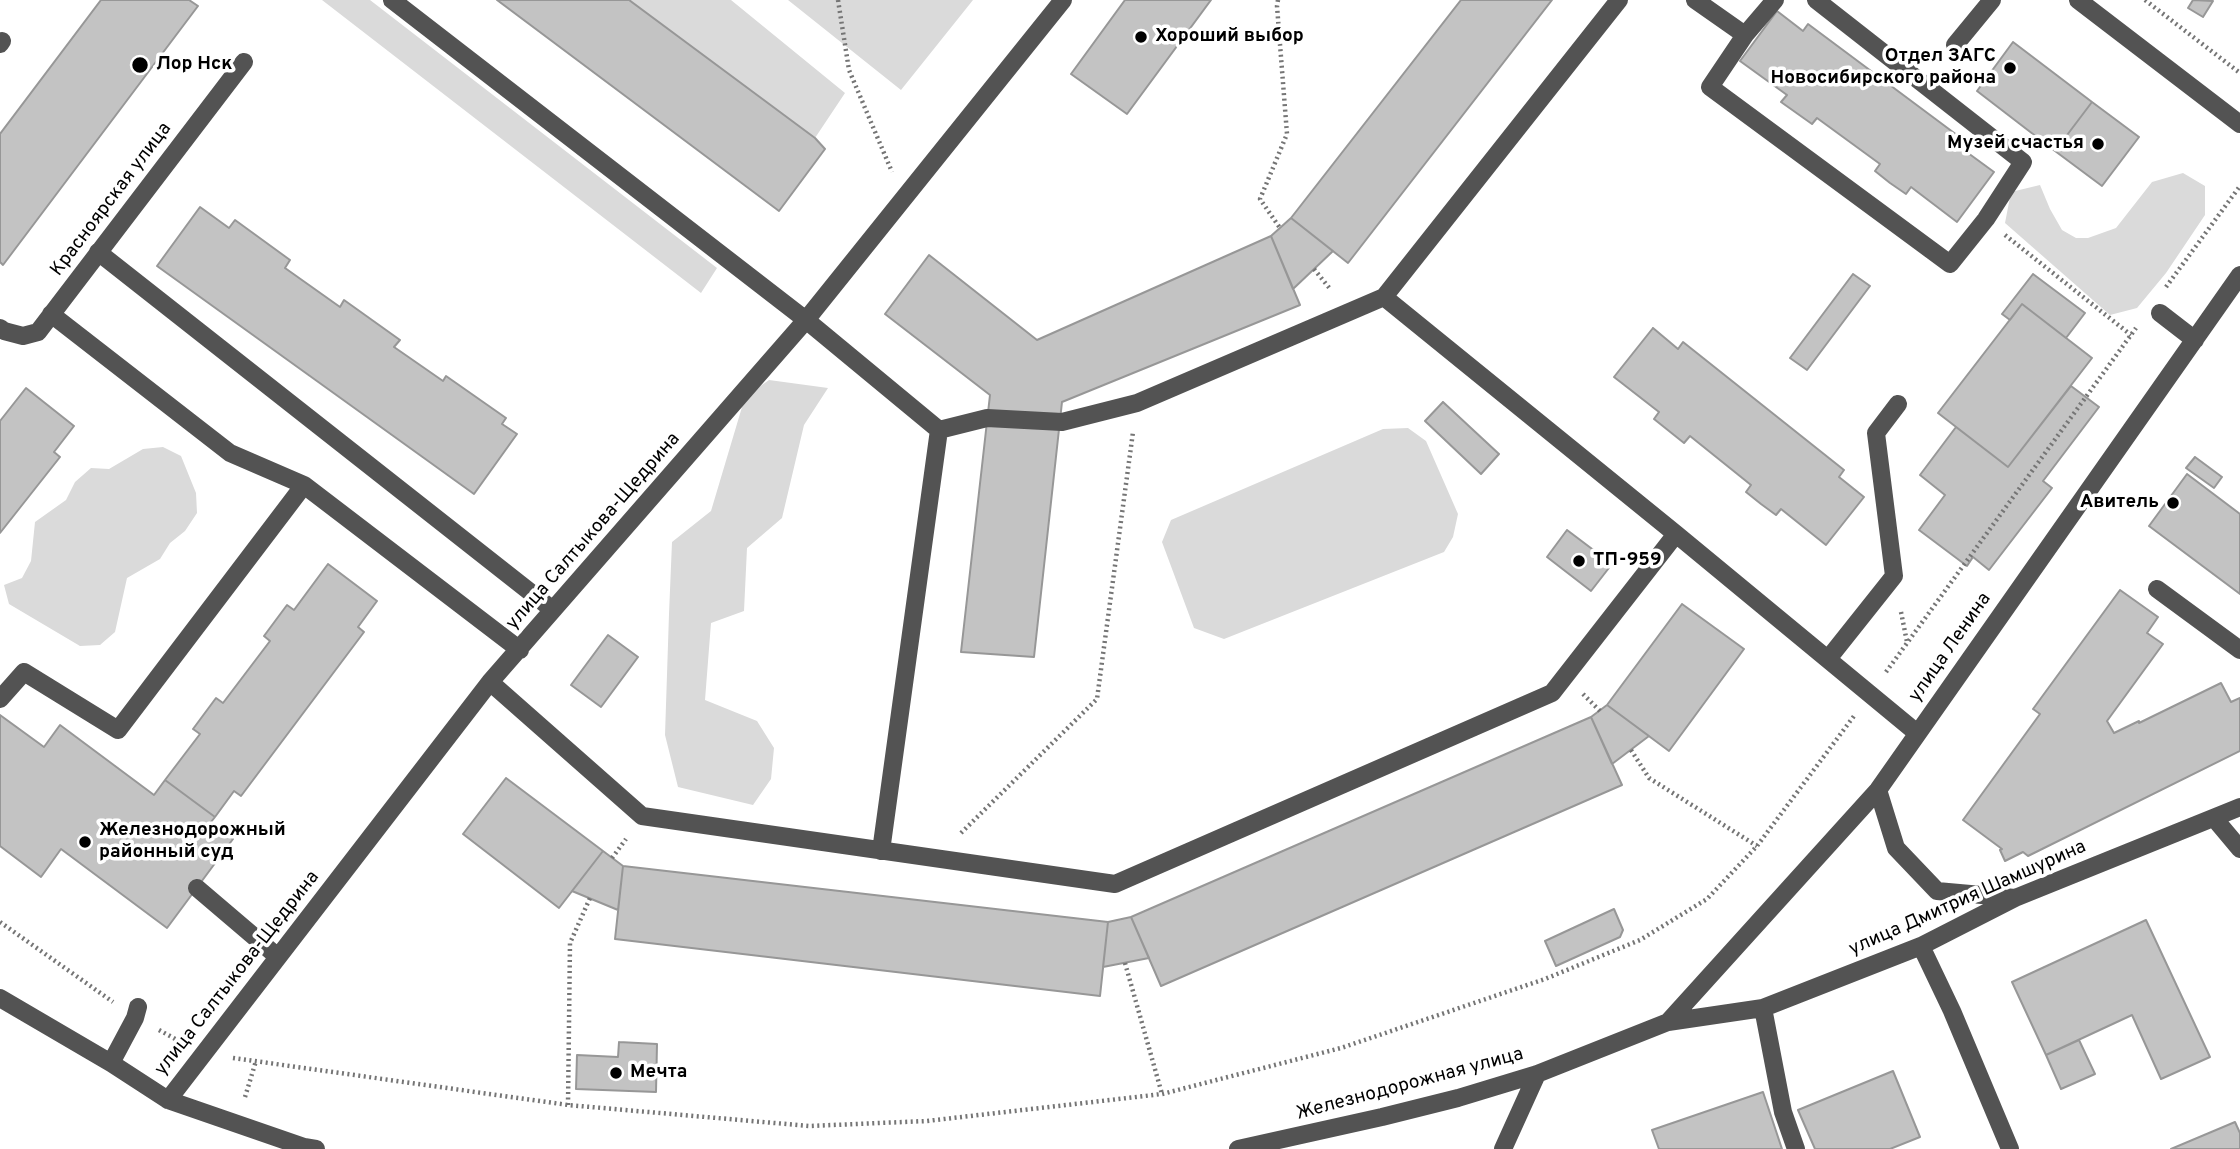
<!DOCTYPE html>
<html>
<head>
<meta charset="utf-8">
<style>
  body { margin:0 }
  canvas { display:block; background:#fff }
</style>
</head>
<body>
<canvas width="2240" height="1149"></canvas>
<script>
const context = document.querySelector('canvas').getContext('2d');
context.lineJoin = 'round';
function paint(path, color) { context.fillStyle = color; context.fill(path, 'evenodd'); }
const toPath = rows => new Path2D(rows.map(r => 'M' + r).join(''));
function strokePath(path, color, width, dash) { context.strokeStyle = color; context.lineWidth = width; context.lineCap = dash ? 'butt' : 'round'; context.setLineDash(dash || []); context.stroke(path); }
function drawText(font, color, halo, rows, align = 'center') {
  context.font = font + ' Overpass,sans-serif'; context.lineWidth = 7; context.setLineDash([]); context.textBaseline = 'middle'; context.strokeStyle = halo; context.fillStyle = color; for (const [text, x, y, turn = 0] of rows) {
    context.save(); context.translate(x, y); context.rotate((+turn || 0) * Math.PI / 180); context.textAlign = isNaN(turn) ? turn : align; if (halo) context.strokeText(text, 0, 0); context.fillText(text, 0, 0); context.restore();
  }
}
const green = toPath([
  [322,0,370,0,717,268,701,293],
  [629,0,731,0,845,93,815,138],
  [788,0,973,0,901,90],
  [2183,173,2205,186,2205,215,2166,273,2137,308,2110,315,2005,223,2011,192,2040,185,2050,209,2062,230,2076,238,2088,238,2116,228,2152,182],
  [769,380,828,388,804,425,782,518,747,548,744,611,711,623,705,700,757,721,774,748,771,779,753,805,678,787,665,735,669,614,672,542,711,511,745,397],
  [1408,428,1426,441,1458,514,1453,537,1444,552,1224,639,1194,628,1162,542,1171,520,1383,429],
  [163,447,181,456,196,493,197,513,185,531,170,543,160,559,127,578,115,632,100,645,80,646,9,604,4,585,22,578,31,561,35,522,66,500,75,482,91,468,109,469,143,449]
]);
const building = toPath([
  [101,0,189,0,198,6,3,265,0,262,0,134,101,0],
  [497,0,629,0,815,138,825,149,779,211,497,0],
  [1125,0,1211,0,1127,114,1071,74,1125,0],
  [1461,0,1552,0,1348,263,1291,218,1461,0],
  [2193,0,2213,1,2203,17,2188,8,2193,0],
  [1777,11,1803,31,1808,24,1973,147,1968,153,1994,172,1957,222,1911,187,1906,194,1890,183,1875,171,1880,164,1817,118,1812,124,1781,102,1787,95,1740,61,1777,11],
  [2013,42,2092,102,2055,151,1977,91,2013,42],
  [2092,102,2139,137,2102,186,2055,151,2092,102],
  [200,207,229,228,235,220,290,260,285,268,340,307,344,300,400,340,394,347,443,381,446,376,506,418,502,424,517,434,474,494,157,266,200,207],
  [1291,218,1333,251,1293,289,1271,236,1291,218],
  [1271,236,1300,305,1062,402,1034,657,961,652,990,395,885,314,929,255,1037,340,1271,236],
  [1853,274,1870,286,1807,370,1790,358,1853,274],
  [2033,274,2085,313,2066,338,2022,304,2010,320,2002,314,2033,274],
  [2022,304,2092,358,2008,467,1938,413,2022,304],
  [1653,328,1678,349,1683,342,1844,470,1839,477,1864,497,1826,545,1781,509,1776,515,1761,504,1746,492,1751,485,1690,436,1684,443,1654,419,1659,412,1614,377,1653,328],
  [2071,386,2099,407,2043,481,2052,488,1989,570,1973,557,1967,566,1919,530,1945,495,1920,475,1956,427,2008,467,2071,386],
  [26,388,74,426,54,452,60,457,0,533,0,421,26,388],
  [1443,402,1499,454,1481,474,1425,421,1443,402],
  [2195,457,2222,477,2214,488,2186,468,2195,457],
  [2187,474,2240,514,2240,594,2149,526,2187,474],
  [1567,530,1612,564,1591,591,1547,557,1567,530],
  [328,564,377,601,358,627,364,632,241,796,234,791,215,817,165,780,200,734,193,729,216,698,223,703,270,641,264,636,287,605,294,610,328,564],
  [2120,590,2158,617,2147,633,2163,644,2107,721,2114,733,2139,721,2139,723,2221,683,2231,702,2240,698,2240,751,2028,856,2023,852,2005,861,2000,850,2002,849,1963,820,2040,714,2033,709,2120,590],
  [1682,604,1744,649,1669,751,1607,705,1682,604],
  [608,635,638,657,601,707,571,685,608,635],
  [1607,705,1649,736,1612,764,1591,717,1607,705],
  [0,715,44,747,60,725,154,795,165,780,215,817,203,832,213,839,220,829,233,839,167,928,61,849,41,877,0,846,0,715],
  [1591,717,1622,785,1161,986,1131,917,1591,717],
  [506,778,603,851,559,908,463,834,506,778],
  [603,851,623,866,618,910,572,891,603,851],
  [623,866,1108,922,1100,996,615,939,623,866],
  [1614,909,1623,930,1620,937,1556,966,1545,941,1614,909],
  [1131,917,1149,958,1103,967,1108,922,1131,917],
  [2146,920,2210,1057,2161,1079,2132,1015,2046,1055,2012,982,2146,920],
  [2079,1040,2095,1074,2061,1089,2046,1055,2079,1040],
  [619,1042,657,1044,656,1092,576,1089,577,1055,618,1057,619,1042],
  [1893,1071,1920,1137,1890,1149,1815,1149,1798,1110,1893,1071],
  [1763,1092,1782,1149,1659,1149,1652,1130,1763,1092],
  [2235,1122,2240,1133,2240,1149,2171,1149,2235,1122]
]);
const path = toPath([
  [838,0,849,70,892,172],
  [1278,0,1277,6,1287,134,1260,199,1280,228],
  [2145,0,2240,73],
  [2005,235,2131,335],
  [1314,269,1331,290],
  [2166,287,2240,186],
  [1901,612,1907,642],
  [1886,672,2136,328],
  [1583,694,1600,711],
  [1631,750,1649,778,1757,846],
  [961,833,1097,699,1133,432],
  [612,858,626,839],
  [0,922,113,1002],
  [1125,963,1162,1094],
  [159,1030,179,1041],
  [233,1058,568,1105,809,1126,927,1121,1162,1094,1341,1048,1545,979,1640,940,1707,899,1757,846,1854,716],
  [245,1097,256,1061],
  [568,1105,570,943,590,898]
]);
const minor = toPath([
  [392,0,806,320,939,430,881,851],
  [1695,0,1745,35],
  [1775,0,1745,35,1710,87,1950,264,1986,219,2023,162,1816,0],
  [2078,0,2240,124],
  [0,44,2,41],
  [1955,45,1992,0],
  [98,252,553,610],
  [1384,297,1676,534,1917,733],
  [2160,313,2195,340],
  [51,314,230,453,304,485,520,650],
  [0,328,4,331,23,336,38,332,244,62],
  [939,430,987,418,1062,422,1137,403,1384,297,1619,0],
  [2157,589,2240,650],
  [1828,659,1894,576,1876,433,1898,404],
  [490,682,642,816,1115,884,1552,693,1676,534],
  [0,699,24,672,118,730,304,485],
  [1878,790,1896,848,1937,891,2015,898],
  [2214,818,2240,849],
  [197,888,278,957],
  [1921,946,1952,1011,2010,1149],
  [0,998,111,1063,168,1100,304,1147,316,1149],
  [1763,1008,1783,1112,1796,1149],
  [1668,1022,1878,790,2240,275],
  [111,1063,135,1018,138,1007],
  [168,1100,490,682,806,320,1063,0],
  [1238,1149,1382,1117,1458,1098,1537,1074,1668,1022,1763,1008,1921,946,2015,898,2240,807],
  [1503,1149,1537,1074]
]);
const markers = [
  [1141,37,7,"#000"],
  [140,65,9,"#000"],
  [2010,68,7,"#000"],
  [2098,144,7,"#000"],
  [2173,503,7,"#000"],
  [1579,561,7,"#000"],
  [85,842,7,"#000"],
  [616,1073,7,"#000"]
];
const poiNames = [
  ["Хороший выбор",1155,37],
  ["Отдел ЗАГС",1996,57,"right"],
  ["Новосибирского района",1996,79,"right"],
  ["Лор Нск",156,65],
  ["Музей счастья",2084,144,"right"],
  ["Авитель",2159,503,"right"],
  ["ТП-959",1593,561],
  ["Железнодорожный",99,831],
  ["районный суд",99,853],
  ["Мечта",630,1073]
];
const streetNames = [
  ["Красноярская улица",112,200,-53],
  ["улица Салтыкова-Щедрина",594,532,-49],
  ["улица Ленина",1951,648,-55],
  ["улица Дмитрия Шамшурина",1968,899,-24],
  ["улица Салтыкова-Щедрина",238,974,-52],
  ["Железнодорожная улица",1410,1085,-15]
];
paint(green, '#dadada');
paint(building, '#c3c3c3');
strokePath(building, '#979797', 2);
strokePath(path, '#757575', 4.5, [2, 3.5]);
strokePath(minor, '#535353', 18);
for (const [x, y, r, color] of markers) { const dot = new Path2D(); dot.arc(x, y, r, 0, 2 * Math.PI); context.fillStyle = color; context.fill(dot); strokePath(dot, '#fff', 2.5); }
drawText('bold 19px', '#000', '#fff', poiNames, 'left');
drawText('19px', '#000', '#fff', streetNames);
</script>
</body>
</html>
